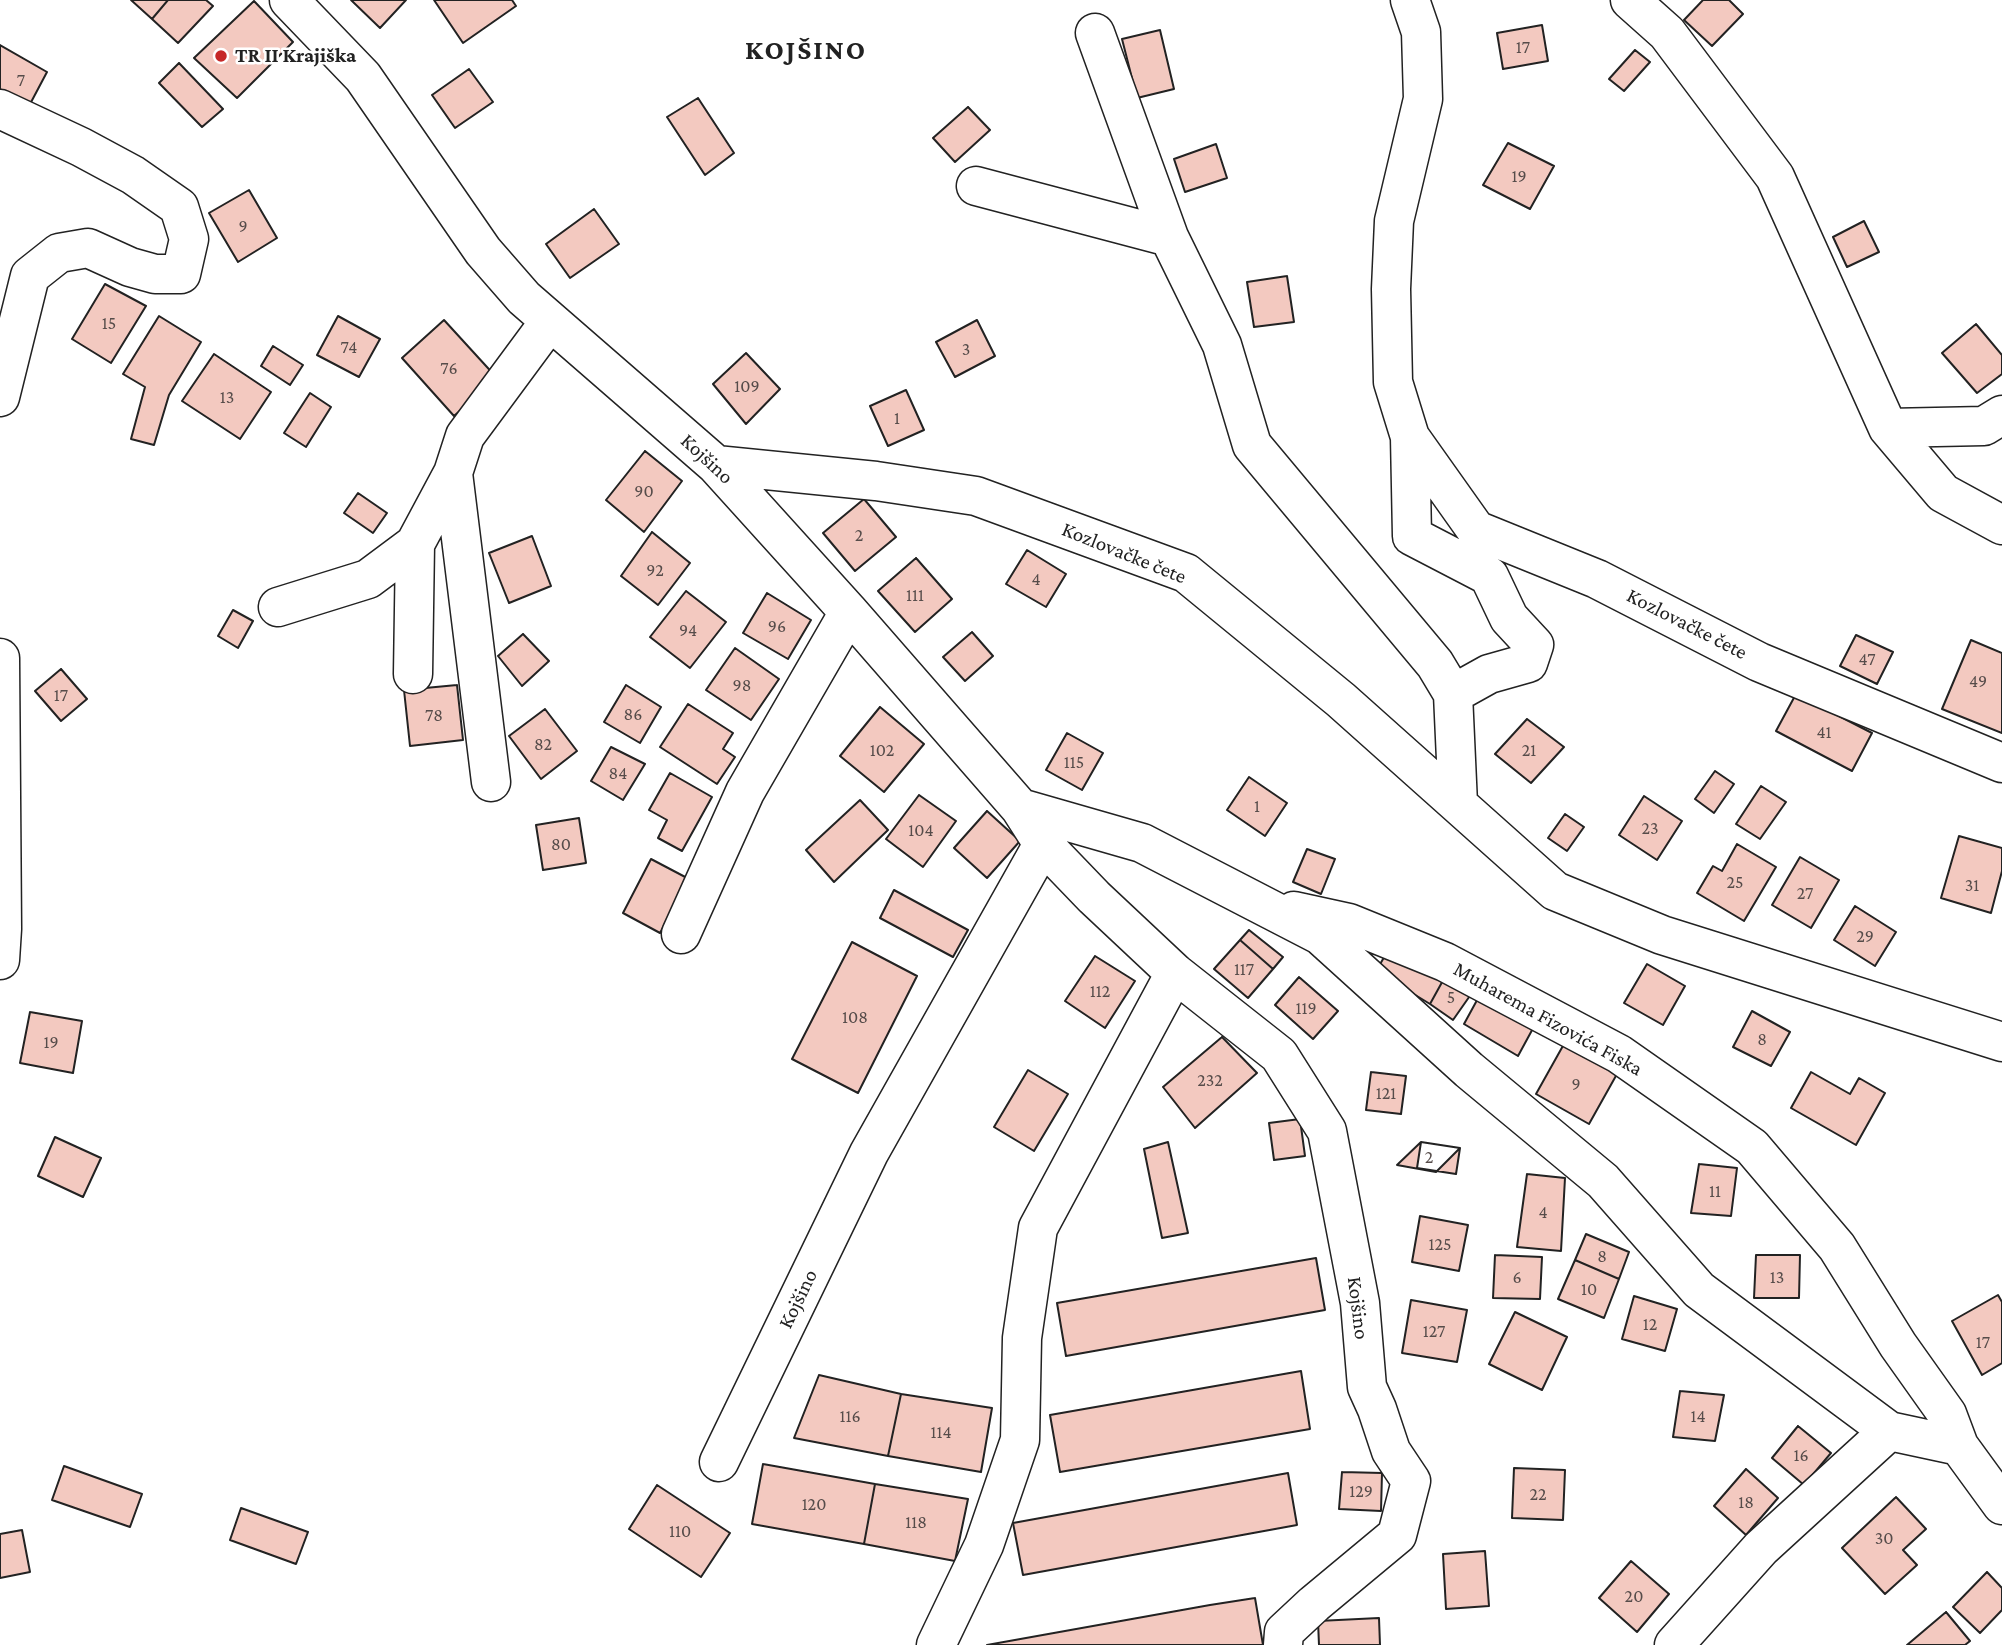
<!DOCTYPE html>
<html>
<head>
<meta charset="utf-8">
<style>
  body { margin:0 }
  canvas { display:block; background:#fff }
</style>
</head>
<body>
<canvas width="2002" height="1645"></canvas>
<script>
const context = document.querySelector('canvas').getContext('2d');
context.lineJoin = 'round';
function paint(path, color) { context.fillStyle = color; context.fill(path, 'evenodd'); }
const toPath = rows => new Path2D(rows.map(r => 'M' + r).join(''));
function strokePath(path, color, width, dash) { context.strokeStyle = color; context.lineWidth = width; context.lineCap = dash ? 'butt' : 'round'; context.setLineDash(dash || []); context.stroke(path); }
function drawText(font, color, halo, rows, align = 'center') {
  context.font = font + ' "Crimson Pro",serif'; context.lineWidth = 5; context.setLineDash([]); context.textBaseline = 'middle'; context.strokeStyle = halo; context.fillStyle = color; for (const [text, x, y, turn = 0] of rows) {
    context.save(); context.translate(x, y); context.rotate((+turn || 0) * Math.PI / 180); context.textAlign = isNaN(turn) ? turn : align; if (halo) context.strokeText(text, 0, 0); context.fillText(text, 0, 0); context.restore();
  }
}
const building = toPath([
  [131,0,168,0,152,19,131,0],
  [168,0,206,0,213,6,178,43,152,19,168,0],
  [351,0,406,0,380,28,351,0],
  [434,0,512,0,516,6,463,43,434,0],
  [1703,0,1729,0,1743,14,1712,46,1684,20,1703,0],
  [254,1,293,42,237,98,194,58,254,1],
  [1542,25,1548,61,1503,69,1497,33,1542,25],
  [1160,30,1174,89,1137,98,1122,39,1160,30],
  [0,45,47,72,29,106,0,89,0,45],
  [1635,50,1650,62,1624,91,1609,79,1635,50],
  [179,63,223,109,202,127,159,83,179,63],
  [469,69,493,102,455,128,432,95,469,69],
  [698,98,734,153,705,175,667,117,698,98],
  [968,107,990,130,955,162,933,138,968,107],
  [1508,143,1554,166,1530,209,1483,185,1508,143],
  [1216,144,1227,178,1185,192,1174,159,1216,144],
  [249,190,277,238,238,262,209,213,249,190],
  [594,209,619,244,570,278,546,244,594,209],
  [1864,221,1879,252,1847,267,1833,237,1864,221],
  [1287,276,1294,322,1254,327,1247,282,1287,276],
  [105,284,146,306,111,363,72,339,105,284],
  [159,316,201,342,169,395,154,445,131,439,145,387,123,374,159,316],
  [338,316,380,339,359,377,317,355,338,316],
  [444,320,497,378,454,416,402,358,444,320],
  [977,320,995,356,955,377,936,342,977,320],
  [1976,324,2002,355,2002,374,1977,393,1942,353,1976,324],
  [273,346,303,365,290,385,261,366,273,346],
  [746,353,780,389,746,424,713,384,746,353],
  [214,354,271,392,240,439,182,401,214,354],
  [906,390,924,430,888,446,870,406,906,390],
  [310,393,331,407,306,447,284,433,310,393],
  [645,451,682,481,644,532,606,500,645,451],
  [358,493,387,513,373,533,344,513,358,493],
  [864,499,896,537,855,571,823,533,864,499],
  [652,532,690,563,658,605,621,576,652,532],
  [532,536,551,586,509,603,489,553,532,536],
  [1027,550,1066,574,1046,607,1006,584,1027,550],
  [916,558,952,599,915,632,878,591,916,558],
  [686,591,726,622,690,668,650,637,686,591],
  [767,593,811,620,788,659,743,633,767,593],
  [233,610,253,621,238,648,218,636,233,610],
  [972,632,993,656,965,681,943,657,972,632],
  [523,634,549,661,522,686,498,656,523,634],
  [1856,635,1893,652,1877,684,1840,666,1856,635],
  [1971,640,2002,653,2002,733,1942,709,1971,640],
  [735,648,779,679,751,720,706,690,735,648],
  [61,669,87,699,61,721,35,691,61,669],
  [457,685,463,740,410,746,404,690,457,685],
  [626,685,661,707,640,743,604,722,626,685],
  [1796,694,1872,733,1852,771,1776,731,1796,694],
  [688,704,733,733,723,749,735,757,717,784,660,747,688,704],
  [880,707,924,744,884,792,840,756,880,707],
  [545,709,577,751,541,779,509,736,545,709],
  [1527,719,1564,747,1531,783,1495,754,1527,719],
  [1067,733,1103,753,1082,790,1046,770,1067,733],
  [611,747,645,764,623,800,591,781,611,747],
  [1715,771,1734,784,1714,813,1695,799,1715,771],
  [670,773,712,797,682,851,658,838,667,820,649,810,670,773],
  [1249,777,1287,803,1265,836,1227,810,1249,777],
  [1761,786,1786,802,1760,839,1736,824,1761,786],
  [919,795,956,821,923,867,886,839,919,795],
  [1644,796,1682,821,1657,860,1619,835,1644,796],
  [860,800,888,830,834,882,806,850,860,800],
  [987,811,1020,841,987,878,954,848,987,811],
  [1565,814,1584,827,1567,851,1548,838,1565,814],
  [579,818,586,863,543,870,536,825,579,818],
  [1959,836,2002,848,2002,871,1991,913,1941,898,1959,836],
  [1737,844,1776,867,1744,921,1697,893,1713,866,1722,871,1737,844],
  [1307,849,1335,859,1321,894,1293,882,1307,849],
  [1800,857,1839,880,1811,928,1772,905,1800,857],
  [651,859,689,879,660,933,623,913,651,859],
  [894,890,968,930,953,957,880,918,894,890],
  [1855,906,1896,932,1875,966,1834,940,1855,906],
  [1249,930,1283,957,1273,969,1240,940,1249,930],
  [1240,940,1273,969,1248,998,1214,969,1240,940],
  [852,942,917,976,858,1093,792,1059,852,942],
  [1386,954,1446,975,1430,1004,1376,971,1386,954],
  [1095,956,1135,981,1105,1028,1065,1001,1095,956],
  [1647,964,1685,986,1663,1025,1624,1003,1647,964],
  [1446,975,1474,990,1453,1020,1430,1004,1446,975],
  [1299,977,1338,1011,1313,1039,1275,1005,1299,977],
  [1482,991,1537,1021,1518,1056,1464,1024,1482,991],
  [1752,1011,1790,1032,1771,1066,1733,1047,1752,1011],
  [30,1012,82,1021,73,1073,20,1063,30,1012],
  [1222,1037,1257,1073,1195,1128,1163,1087,1222,1037],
  [1564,1044,1617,1074,1589,1124,1536,1094,1564,1044],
  [1028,1070,1068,1094,1034,1151,994,1127,1028,1070],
  [1371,1072,1406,1076,1401,1114,1366,1110,1371,1072],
  [1811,1072,1850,1094,1859,1078,1885,1093,1856,1145,1791,1108,1811,1072],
  [1300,1119,1305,1156,1274,1160,1269,1123,1300,1119],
  [55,1137,101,1158,83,1197,38,1176,55,1137],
  [1168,1142,1188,1233,1162,1238,1144,1149,1168,1142],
  [1421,1142,1460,1148,1436,1172,1397,1165,1421,1142],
  [1421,1142,1460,1148,1456,1174,1417,1168,1421,1142],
  [1699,1164,1737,1168,1731,1216,1691,1213,1699,1164],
  [1527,1174,1565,1178,1561,1251,1517,1247,1527,1174],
  [1420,1216,1468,1225,1459,1271,1412,1262,1420,1216],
  [1586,1234,1629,1252,1619,1279,1575,1260,1586,1234],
  [1495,1255,1542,1257,1540,1299,1493,1298,1495,1255],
  [1756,1255,1800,1255,1799,1298,1754,1298,1756,1255],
  [1316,1258,1325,1310,1066,1356,1057,1303,1316,1258],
  [1575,1260,1619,1279,1604,1318,1558,1299,1575,1260],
  [1998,1295,2002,1302,2002,1363,1982,1375,1952,1321,1998,1295],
  [1634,1296,1677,1309,1665,1351,1622,1339,1634,1296],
  [1411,1300,1467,1310,1457,1362,1402,1353,1411,1300],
  [1515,1312,1567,1337,1542,1390,1489,1364,1515,1312],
  [1301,1371,1310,1429,1060,1472,1050,1415,1301,1371],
  [819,1375,901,1394,888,1456,794,1438,819,1375],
  [1680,1391,1724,1395,1715,1441,1673,1437,1680,1391],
  [901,1394,992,1408,981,1472,888,1456,901,1394],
  [1798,1426,1831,1453,1804,1485,1772,1458,1798,1426],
  [763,1464,875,1484,864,1544,752,1524,763,1464],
  [64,1466,142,1494,130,1527,52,1500,64,1466],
  [1514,1468,1565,1470,1563,1520,1512,1518,1514,1468],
  [1746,1469,1778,1498,1746,1535,1714,1506,1746,1469],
  [1342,1472,1382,1473,1381,1511,1339,1509,1342,1472],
  [1288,1473,1297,1525,1023,1575,1013,1523,1288,1473],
  [875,1484,968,1499,955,1561,864,1544,875,1484],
  [657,1485,730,1533,701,1577,629,1529,657,1485],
  [1896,1497,1926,1529,1903,1550,1917,1565,1885,1594,1842,1548,1896,1497],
  [241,1508,308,1532,296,1564,230,1540,241,1508],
  [22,1530,30,1572,0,1578,0,1534,22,1530],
  [1485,1551,1489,1606,1446,1609,1443,1554,1485,1551],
  [1631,1561,1669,1594,1637,1632,1599,1598,1631,1561],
  [1987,1572,2002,1588,2002,1610,1980,1633,1953,1607,1987,1572],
  [1255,1598,1263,1645,987,1645,1210,1605,1255,1598],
  [1946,1612,1970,1641,1965,1645,1907,1645,1946,1612],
  [1379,1618,1380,1645,1319,1645,1318,1621,1379,1618]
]);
const minor = toPath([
  [289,0,363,77,483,251,524,298,716,465,849,612,1020,808,1043,844,1094,897,1175,973,1279,1055,1327,1131,1360,1303,1367,1387,1377,1409,1391,1451,1411,1481,1397,1535,1314,1604,1284,1632,1283,1645],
  [1410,0,1421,32,1423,99,1394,221,1391,289,1393,382,1410,437],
  [1630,0,1667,33,1775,177,1888,428,1943,493,2002,525],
  [1095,33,1169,237,1222,345,1252,445,1435,664,1453,694],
  [0,109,81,147,133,175,179,207,189,239,181,274,155,274,130,267,88,248,59,253,30,276,0,397],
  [976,186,1169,237],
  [1888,428,1984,426,2002,415],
  [716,465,876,481,976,496,1186,573,1341,700,1555,891,1662,935,2002,1042],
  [453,473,491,782],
  [278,607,368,579,415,544,453,473,465,436,550,321],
  [0,658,2,929,0,960],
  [413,674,415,544],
  [1458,804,1453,694,1489,674,1528,663,1534,645,1509,618,1489,576,1412,536,1410,437,1476,530,1597,579,1759,662,2002,763],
  [1020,808,1142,843,1320,935,1469,1070,1603,1181,1699,1290,1889,1431,1959,1446,2002,1505],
  [1294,911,1349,923,1445,962,1619,1054,1752,1147,1837,1247,1898,1345,1947,1414,1959,1446],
  [681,934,745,792,849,612],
  [719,1462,869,1153,1043,844],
  [936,1645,984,1545,1020,1440,1022,1338,1038,1228,1175,973],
  [1674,1645,1761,1548,1889,1431]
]);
const markers = [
  [221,56,7,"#c62828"]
];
const numberNames = [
  ["17",1523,47],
  ["7",21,80],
  ["19",1519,176],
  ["9",243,226],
  ["15",109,323],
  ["74",349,347],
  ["3",966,349],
  ["76",449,368],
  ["109",747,386],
  ["13",227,397],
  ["1",897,418],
  ["90",644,491],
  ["2",859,535],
  ["92",655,570],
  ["4",1036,579],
  ["111",915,595],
  ["96",777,626],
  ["94",688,630],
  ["47",1867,659],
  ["49",1978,681],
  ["98",742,685],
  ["17",61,695],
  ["86",633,714],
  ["78",434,715],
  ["41",1824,732],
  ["82",543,744],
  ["102",882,750],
  ["21",1529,750],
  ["115",1074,762],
  ["84",618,773],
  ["1",1257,806],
  ["23",1650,828],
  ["104",921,830],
  ["80",561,844],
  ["25",1735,882],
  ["31",1972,885],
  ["27",1805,893],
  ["29",1865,936],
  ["117",1244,969],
  ["112",1100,991],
  ["5",1451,997],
  ["119",1306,1008],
  ["108",855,1017],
  ["8",1762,1039],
  ["19",51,1042],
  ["232",1210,1080],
  ["9",1576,1084],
  ["121",1386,1093],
  ["2",1429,1157],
  ["11",1715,1191],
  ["4",1543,1212],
  ["125",1440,1244],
  ["8",1602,1256],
  ["6",1517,1277],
  ["13",1777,1277],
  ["10",1589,1289],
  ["12",1650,1324],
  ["127",1434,1331],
  ["17",1983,1342],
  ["116",850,1416],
  ["14",1698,1416],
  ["114",941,1432],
  ["16",1801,1455],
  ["129",1361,1491],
  ["22",1538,1494],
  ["18",1746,1502],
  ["120",814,1504],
  ["118",916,1522],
  ["110",680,1531],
  ["30",1884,1538],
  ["20",1634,1596]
];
const poiNames = [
  ["TR II Krajiška",235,56]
];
const streetNames = [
  ["Kojšino",707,459,43],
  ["Kozlovačke čete",1124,553,22],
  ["Kozlovačke čete",1687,624,27],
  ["Muharema Fizovića Fiska",1548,1019,29],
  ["Kojšino",798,1299,-64],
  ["Kojšino",1358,1308,83]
];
const districtNames = [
  ["KOJŠINO",806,50]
];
paint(building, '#f3c9c0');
strokePath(building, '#222', 2);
strokePath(minor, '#222', 41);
strokePath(minor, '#fff', 38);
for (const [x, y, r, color] of markers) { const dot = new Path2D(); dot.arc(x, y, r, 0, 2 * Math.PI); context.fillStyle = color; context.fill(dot); strokePath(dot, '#fff', 2.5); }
drawText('18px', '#564c4a', null, numberNames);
drawText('bold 21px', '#222', '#fff', poiNames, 'left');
drawText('21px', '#222', '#fff', streetNames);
context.letterSpacing = '2px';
drawText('bold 28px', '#222', '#fff', districtNames);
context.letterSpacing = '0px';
</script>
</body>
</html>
